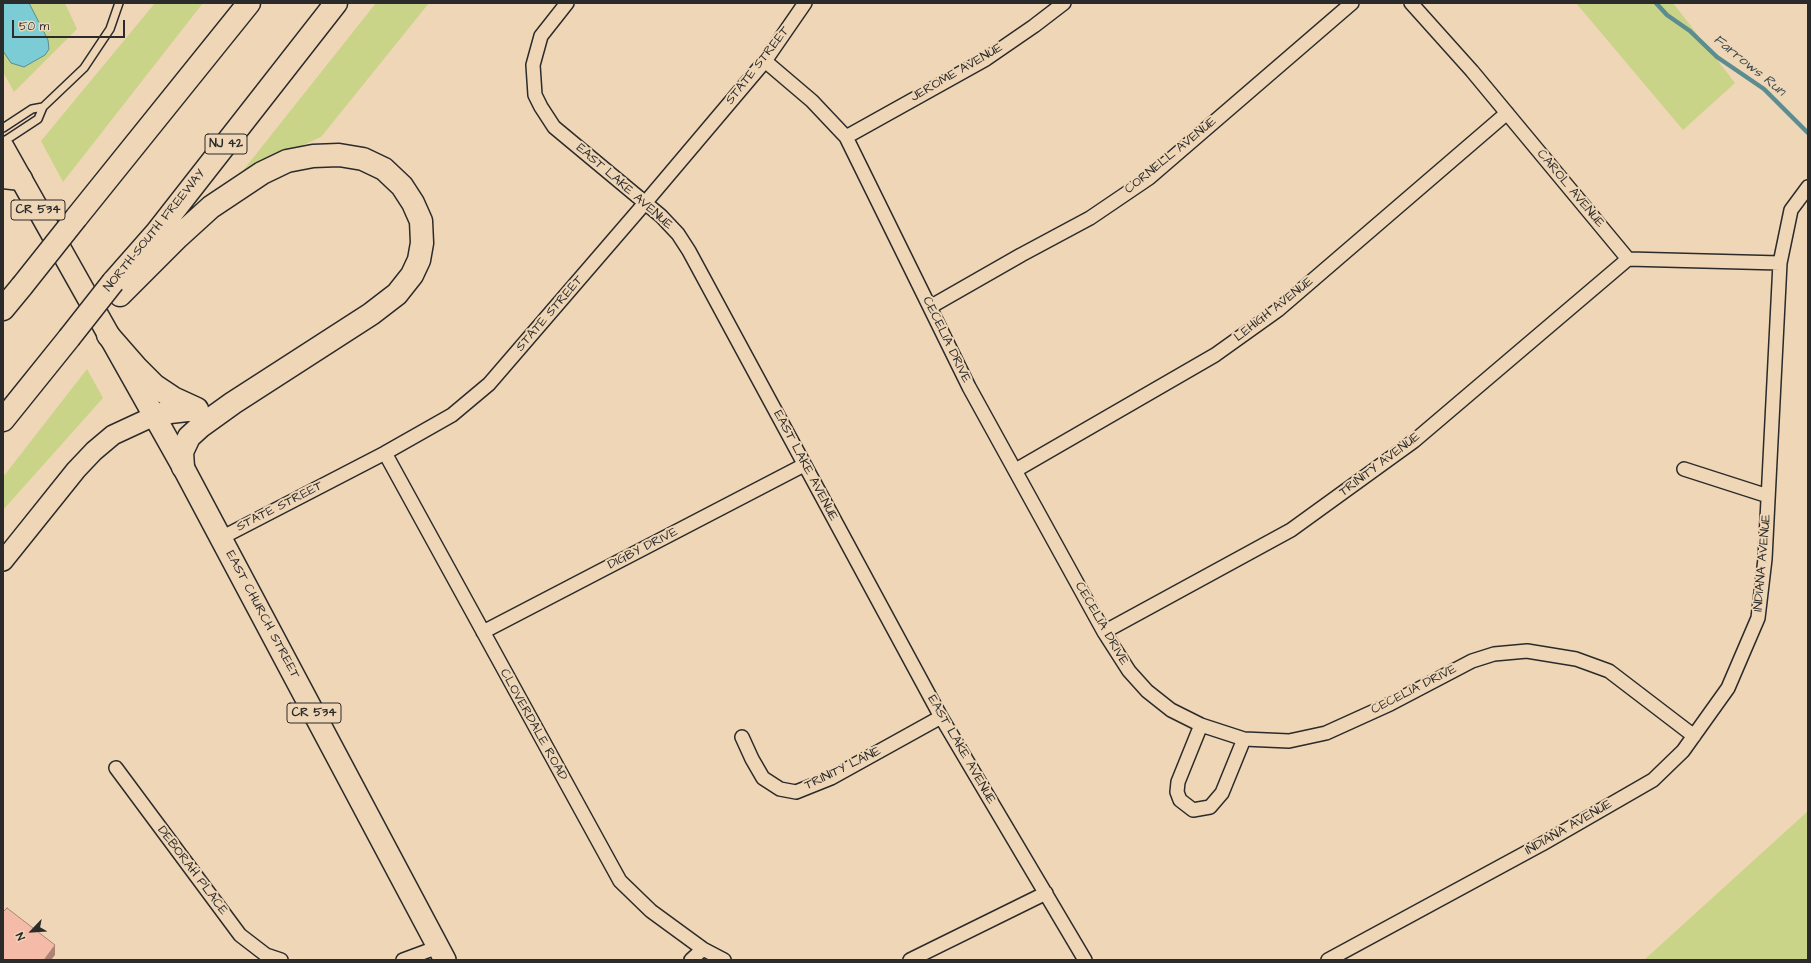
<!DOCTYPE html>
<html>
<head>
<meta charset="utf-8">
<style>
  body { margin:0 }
  #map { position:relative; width:1811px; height:963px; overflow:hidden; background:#efd6b7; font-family:"Architects Daughter",sans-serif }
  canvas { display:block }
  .frame { position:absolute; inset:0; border:4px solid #2b2b2b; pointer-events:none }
  .north { position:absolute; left:12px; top:911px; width:40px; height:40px; -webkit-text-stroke:3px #efd6b7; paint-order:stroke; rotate:245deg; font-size:11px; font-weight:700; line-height:16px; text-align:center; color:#2b2b2b }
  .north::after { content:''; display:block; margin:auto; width:14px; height:18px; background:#2b2b2b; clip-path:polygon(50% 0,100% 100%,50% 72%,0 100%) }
  .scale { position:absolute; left:12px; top:20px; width:113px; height:18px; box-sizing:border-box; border:2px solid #2b2b2b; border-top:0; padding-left:5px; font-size:12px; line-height:14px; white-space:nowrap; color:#2b2b2b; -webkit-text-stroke:3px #efd6b7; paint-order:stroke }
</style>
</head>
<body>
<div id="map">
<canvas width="1811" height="963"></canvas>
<div class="frame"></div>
<div class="north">N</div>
<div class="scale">50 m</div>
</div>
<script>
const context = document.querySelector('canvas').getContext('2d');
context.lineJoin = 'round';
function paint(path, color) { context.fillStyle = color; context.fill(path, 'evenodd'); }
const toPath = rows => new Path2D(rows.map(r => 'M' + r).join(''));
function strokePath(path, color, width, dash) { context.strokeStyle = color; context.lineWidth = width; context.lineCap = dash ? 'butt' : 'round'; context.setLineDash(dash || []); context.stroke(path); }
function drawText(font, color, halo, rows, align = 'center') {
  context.font = font + ' "Architects Daughter",sans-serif'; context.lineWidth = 4; context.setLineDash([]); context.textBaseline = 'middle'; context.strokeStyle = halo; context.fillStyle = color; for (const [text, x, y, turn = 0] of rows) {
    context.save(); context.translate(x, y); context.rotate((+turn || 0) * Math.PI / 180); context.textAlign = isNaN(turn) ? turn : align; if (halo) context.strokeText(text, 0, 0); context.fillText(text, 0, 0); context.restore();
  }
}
const green = toPath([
  [3,3,65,3,77,29,14,92,3,72],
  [155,3,203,3,63,182,41,141],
  [376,3,429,3,321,137,241,173],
  [1576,3,1673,3,1735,83,1683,130],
  [87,369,103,398,3,510,3,477],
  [1808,811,1808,960,1644,960]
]);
const water = toPath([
  [3,3,29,3,48,40,49,49,45,55,24,67,11,63,3,51,3,3]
]);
const stream = toPath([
  [1656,3,1667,15,1690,31,1717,57,1764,89,1808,133]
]);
const lane = toPath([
  [3,128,32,109,43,107],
  [3,142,38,119,43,107,84,68,110,29,119,3]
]);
const street = toPath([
  [567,3,541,36,533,65,535,95,541,107,554,127,661,216,678,234,689,251,941,717,1085,960],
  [1411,3,1472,71,1628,259,1780,263],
  [765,61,812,101,846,137,969,387,1104,632,1129,671,1147,691,1171,710,1201,725,1244,739,1289,741,1326,733,1390,704,1472,661,1494,654,1527,651,1576,659,1609,671,1694,736],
  [846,137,986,59,1034,26,1064,3],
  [930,307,1021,255,1090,218,1149,178,1352,3],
  [385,453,620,881,651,911,703,949,724,960],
  [1684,469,1768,496],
  [1016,470,1215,355,1278,310,1507,113],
  [221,538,385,453,452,415,489,384,645,203,765,61,805,3],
  [483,632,804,465],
  [1104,632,1291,530,1414,441,1628,259],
  [1201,725,1178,782,1177,792,1180,800,1193,810,1210,807,1222,793,1244,739],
  [742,737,752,759,763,778,780,789,796,792,831,778,941,717],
  [116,768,240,935,266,955,281,960],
  [403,960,438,947],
  [691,960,703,949],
  [910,960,1046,893],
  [1328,960,1542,844,1653,780,1683,751,1728,688,1758,618,1765,559,1780,263,1791,210,1808,187]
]);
const secondary = toPath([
  [3,561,76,470,94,451,113,435,154,416]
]);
const primary = toPath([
  [3,147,183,467,445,960]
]);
const highway = toPath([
  [3,177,21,179],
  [76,218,249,3],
  [113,282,157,232,336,3],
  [120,295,178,237,211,207,262,173,287,161,313,156,339,155,363,159,384,169,402,186,413,203,421,221,422,243,419,260,412,275,397,294,371,314,233,403,201,426,189,437,182,452,183,467],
  [3,309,22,286],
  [108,335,136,367,155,386,173,398,197,409],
  [154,416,170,412,196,409],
  [3,420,69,338]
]);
const highwayBridge = toPath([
  [22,286,76,218],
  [69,338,113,282]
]);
const shadedWall = toPath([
  [55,945,55,955,51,960,44,960]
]);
const building = toPath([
  [7,908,55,945,44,960,3,960,3,912,7,908]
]);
const shields = [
  [226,144,42],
  [38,210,54],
  [314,713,54]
];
const shieldNames = [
  ["NJ 42",226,144],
  ["CR 534",38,210],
  ["CR 534",314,713]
];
const streetNames = [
  ["STATE STREET",758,66,-52],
  ["JEROME AVENUE",957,73,-30],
  ["CORNELL AVENUE",1171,156,-39],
  ["EAST LAKE AVENUE",624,187,41],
  ["CAROL AVENUE",1570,189,50],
  ["NORTH-SOUTH FREEWAY",155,231,-51],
  ["LEHIGH AVENUE",1274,310,-38],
  ["STATE STREET",550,314,-49],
  ["CECELIA DRIVE",946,340,64],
  ["TRINITY AVENUE",1380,465,-37],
  ["EAST LAKE AVENUE",805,466,62],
  ["STATE STREET",280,507,-27],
  ["DIGBY DRIVE",643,549,-27],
  ["INDIANA AVENUE",1763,563,-85],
  ["EAST CHURCH STREET",262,615,62],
  ["CECELIA DRIVE",1101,624,60],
  ["CECELIA DRIVE",1414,690,-27],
  ["CLOVERDALE ROAD",533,725,61],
  ["EAST LAKE AVENUE",961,750,60],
  ["TRINITY LANE",843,769,-26],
  ["INDIANA AVENUE",1569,828,-30],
  ["DEBORAH PLACE",192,871,53]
];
const waterNames = [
  ["Farrows Run",1749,66,39]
];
paint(green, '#c9d488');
paint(water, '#7bccd4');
strokePath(water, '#5b8c90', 1);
strokePath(stream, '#5b8c90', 4.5);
strokePath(lane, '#2b2b2b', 10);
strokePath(street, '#2b2b2b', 16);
strokePath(secondary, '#2b2b2b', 22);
strokePath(primary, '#2b2b2b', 24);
strokePath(highway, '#2b2b2b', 25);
strokePath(lane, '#efd6b7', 7);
strokePath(street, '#efd6b7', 13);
strokePath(secondary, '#efd6b7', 19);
strokePath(primary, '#efd6b7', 21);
strokePath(highway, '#efd6b7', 22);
strokePath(highwayBridge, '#2b2b2b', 25, []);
strokePath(highwayBridge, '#efd6b7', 22);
paint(shadedWall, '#ab8476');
paint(building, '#f4bca8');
strokePath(building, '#ab8476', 1);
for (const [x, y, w] of shields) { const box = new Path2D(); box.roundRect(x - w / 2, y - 10, w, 20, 3); context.fillStyle = '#efd6b7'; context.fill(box); strokePath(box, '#2b2b2b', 1); }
drawText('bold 12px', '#2b2b2b', null, shieldNames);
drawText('13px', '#2b2b2b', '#efd6b7', streetNames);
drawText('italic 14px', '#3b4b4d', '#efd6b7', waterNames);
</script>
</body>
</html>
